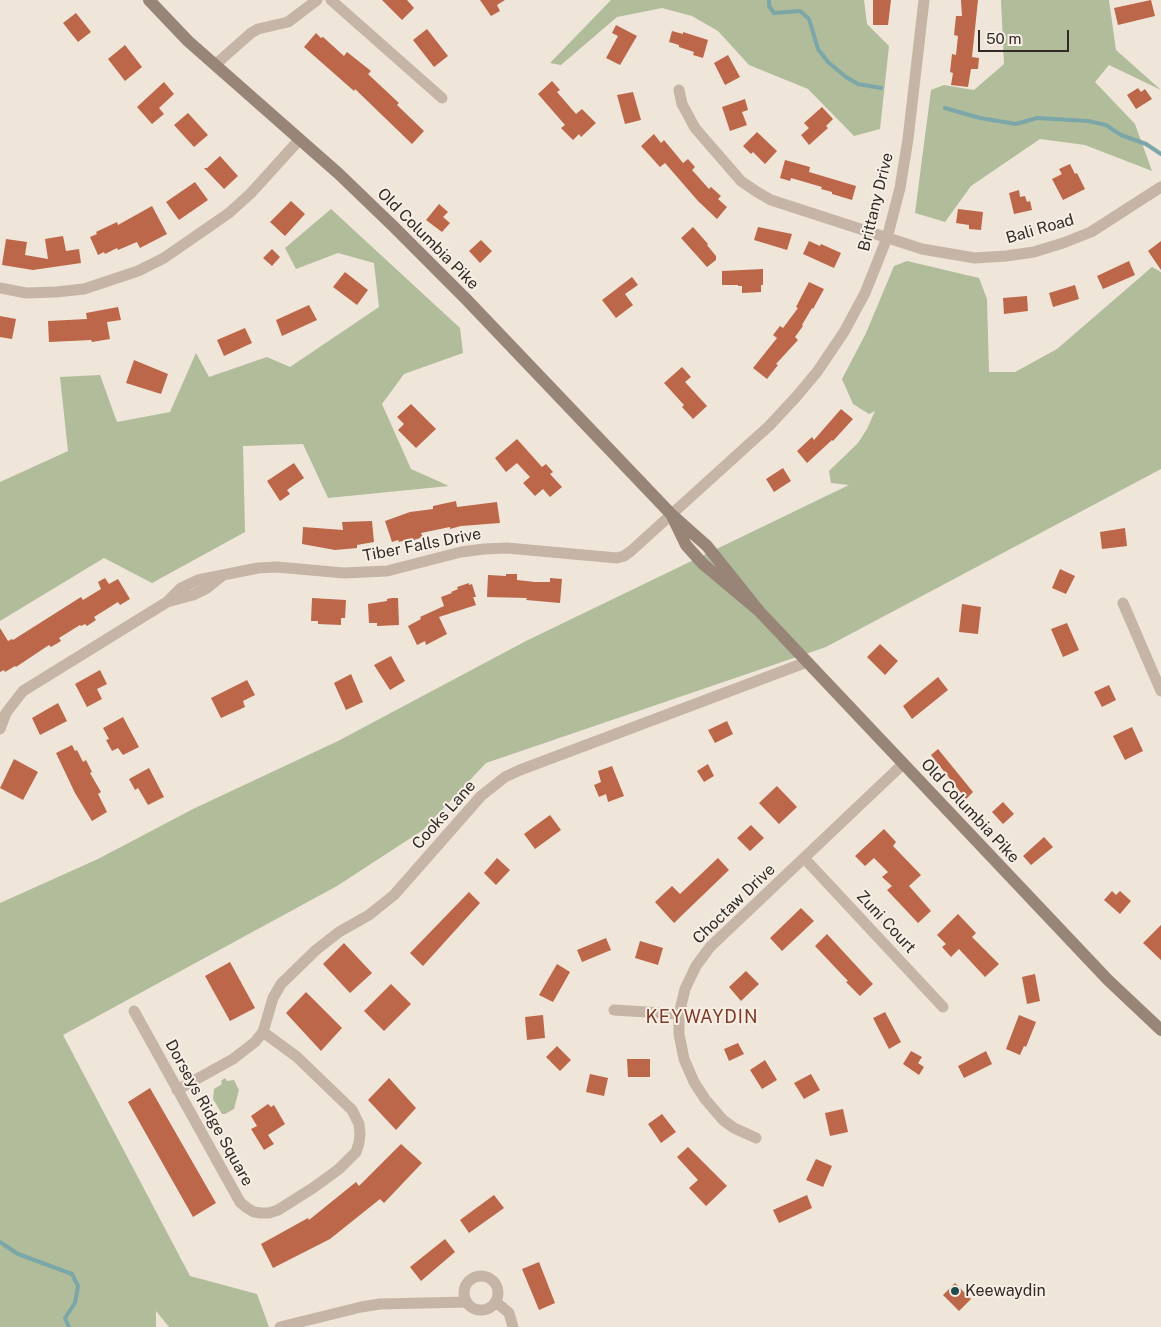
<!DOCTYPE html>
<html>
<head>
<meta charset="utf-8">
<style>
  body { margin:0 }
  #map { position:relative; width:1161px; height:1327px; overflow:hidden; background:#efe5d9; font-family:"Public Sans",sans-serif }
  canvas { display:block }
  .scale { position:absolute; left:978px; top:30px; width:91px; height:22px; box-sizing:border-box; border:2px solid #322a27; border-top:0; padding-left:6px; font-size:15px; line-height:18px; white-space:nowrap; color:#322a27; -webkit-text-stroke:4px #f7efe5; paint-order:stroke }
</style>
</head>
<body>
<div id="map">
<canvas width="1161" height="1327"></canvas>
<div class="scale">50 m</div>
</div>
<script>
const context = document.querySelector('canvas').getContext('2d');
context.lineJoin = 'round';
function paint(path, color) { context.fillStyle = color; context.fill(path, 'evenodd'); }
const toPath = rows => new Path2D(rows.map(r => 'M' + r).join(''));
function strokePath(path, color, width, dash) { context.strokeStyle = color; context.lineWidth = width; context.lineCap = dash ? 'butt' : 'round'; context.setLineDash(dash || []); context.stroke(path); }
function drawText(font, color, halo, rows, align = 'center') {
  context.font = font + ' "Public Sans",sans-serif'; context.lineWidth = 4; context.setLineDash([]); context.textBaseline = 'middle'; context.strokeStyle = halo; context.fillStyle = color; for (const [text, x, y, turn = 0] of rows) {
    context.save(); context.translate(x, y); context.rotate((+turn || 0) * Math.PI / 180); context.textAlign = isNaN(turn) ? turn : align; if (halo) context.strokeText(text, 0, 0); context.fillText(text, 0, 0); context.restore();
  }
}
const green = toPath([
  [611,0,864,0,867,24,889,46,880,129,854,136,808,89,749,65,718,31,692,16,662,8,617,17,561,65,550,63],
  [1001,0,1109,0,1116,50,1161,90,1109,65,1095,82,1135,124,1152,171,1085,145,1040,139,971,186,945,222,915,213,931,90,944,85,974,90,1004,64],
  [331,209,460,328,463,353,404,374,382,404,411,469,449,486,328,498,303,444,243,446,245,532,152,583,104,558,0,621,0,482,68,451,60,377,100,375,117,422,170,412,196,353,209,377,267,357,290,367,379,307,374,263,338,253,296,269,285,248],
  [907,261,979,278,987,299,989,372,1015,372,1057,349,1152,267,1161,272,1161,469,826,647,486,763,423,830,337,886,63,1035,190,1276,257,1294,269,1327,169,1327,156,1311,156,1327,0,1327,0,903,98,859,193,809,338,741,526,641,849,485,831,483,829,471,858,443,867,429,875,411,869,414,853,404,842,379,866,333,894,266],
  [225,1078,227,1081,234,1080,239,1090,234,1109,225,1114,222,1114,213,1099,214,1089,222,1084,221,1081]
]);
const stream = toPath([
  [769,0,769,6,774,13,800,11,809,19,818,49,828,62,846,77,858,84,881,88],
  [945,108,980,118,1016,124,1037,118,1088,121,1106,125,1121,135,1146,144,1161,154],
  [0,1242,18,1254,72,1274,78,1286,75,1303,65,1318,69,1327]
]);
const building = toPath([
  [382,0,407,0,414,8,402,20],
  [480,0,505,0,497,5,500,11,491,16],
  [873,0,891,0,888,25,873,25],
  [961,0,978,0,972,57,979,58,978,69,971,69,968,87,951,85,953,73,950,72,952,54,956,55,958,36,954,35,956,16,962,16],
  [1151,0,1155,16,1118,25,1114,8],
  [76,13,91,32,78,42,63,23],
  [616,25,637,36,620,65,606,58,618,36,612,33],
  [427,29,448,56,434,67,413,40],
  [672,31,683,34,683,32,708,40,703,58,693,55,694,52,679,47,679,45,669,42],
  [316,33,321,38,323,37,344,56,347,52,371,71,368,74,399,103,397,105,424,131,412,144,355,89,354,91,304,47],
  [125,45,142,67,125,81,108,59],
  [728,55,740,77,725,85,714,63],
  [552,81,560,90,557,92,576,114,582,109,596,123,581,137,579,134,573,140,561,128,565,125,538,94],
  [164,82,174,94,159,108,164,114,152,124,137,107],
  [1138,88,1141,92,1145,89,1152,99,1136,109,1127,95],
  [633,92,641,120,625,124,617,95],
  [745,99,748,110,742,112,747,125,730,131,722,107],
  [822,107,833,119,826,126,828,128,809,145,801,135,809,128,804,123],
  [188,113,208,135,194,147,174,125],
  [757,132,777,151,765,164,753,152,751,154,743,146],
  [654,134,661,143,664,140,683,163,688,159,695,167,692,170,709,189,711,187,721,196,718,199,727,207,717,219,698,201,665,163,660,167,641,146],
  [220,156,238,176,224,189,204,168,207,168],
  [785,160,810,167,809,172,856,186,852,200,832,194,832,192,821,189,822,187,791,178,790,181,780,178],
  [1070,164,1075,174,1077,173,1085,189,1063,200,1052,179,1062,174,1059,169],
  [195,182,208,200,179,220,166,202],
  [1019,190,1020,197,1025,196,1027,202,1030,201,1032,210,1014,214,1009,193],
  [291,201,305,214,285,236,270,222],
  [439,204,448,212,443,217,450,223,442,232,426,220],
  [152,206,167,234,140,248,137,242,118,250,117,248,105,254,104,252,98,255,90,237,97,234,96,232,117,222,118,225],
  [958,209,983,212,981,230,969,229,969,225,956,223],
  [693,227,708,244,707,245,716,256,716,260,707,267,681,238],
  [758,227,792,234,787,250,754,240],
  [63,236,66,251,79,249,81,263,33,270,2,265,6,239,27,242,25,255,48,259,45,239],
  [481,240,492,251,480,263,469,251],
  [809,241,820,246,821,244,841,253,834,268,803,254],
  [1161,241,1161,270,1148,251],
  [272,249,280,257,272,266,263,258],
  [1129,261,1135,275,1103,289,1097,276],
  [763,269,763,285,761,285,761,292,742,293,742,286,738,286,738,285,722,285,722,271],
  [345,272,368,290,357,305,333,287],
  [632,277,638,285,625,294,633,305,616,318,602,300],
  [809,282,824,289,813,309,812,308,802,325,803,326,795,337,798,340,776,364,778,365,767,379,753,368,777,338,773,335,780,326,783,328,798,308,796,307],
  [1075,285,1079,299,1053,307,1049,293],
  [1027,296,1028,311,1004,314,1003,298],
  [309,305,317,320,282,336,276,320],
  [118,307,121,320,107,322,110,339,92,342,91,340,49,342,48,321,87,319,86,313],
  [0,316,16,319,12,339,0,337],
  [245,328,252,343,224,356,217,340],
  [134,360,168,374,161,394,126,383],
  [682,367,691,377,685,382,707,406,693,419,682,407,684,405,664,383],
  [411,404,436,429,416,448,398,430,404,424,397,417],
  [841,409,853,419,833,441,832,440,807,463,797,451,812,437,814,440],
  [517,439,542,467,546,464,553,472,550,474,562,487,550,497,543,489,535,496,523,483,530,477,517,463,506,472,495,458],
  [294,463,304,478,287,490,290,494,280,501,267,481],
  [783,468,791,481,774,492,766,479],
  [456,501,457,507,497,502,500,523,461,526,450,529,450,527,421,533,423,537,411,541,410,539,399,542,398,540,392,542,385,521,410,512,433,509,433,506],
  [372,521,374,542,357,545,357,548,335,550,302,544,303,527,343,530,342,522],
  [1125,528,1127,546,1102,549,1100,532],
  [1060,569,1075,576,1066,594,1052,588],
  [506,574,517,574,517,580,535,582,550,582,550,578,562,579,560,603,526,600,527,598,487,597,488,575,506,576],
  [105,578,109,584,118,579,130,599,120,605,118,602,94,617,96,620,87,626,85,624,81,626,80,625,59,638,61,641,51,647,49,645,16,667,15,666,5,672,4,670,0,672,0,628,8,641,12,639,13,640,81,597,83,600,101,589,98,582],
  [469,583,469,585,472,584,476,597,473,597,476,605,439,617,447,634,426,645,425,641,417,645,408,626,421,619,420,617,444,606,441,597,452,593,451,592,458,589,457,587],
  [312,598,346,600,345,618,341,618,341,625,318,624,318,621,311,621],
  [392,598,398,598,399,625,377,626,377,623,369,623,368,604,387,601,387,599],
  [962,604,981,607,978,634,959,632],
  [1067,623,1079,650,1063,657,1051,629],
  [880,644,898,661,885,675,867,657],
  [391,656,405,681,390,690,374,665],
  [100,670,107,684,97,689,102,699,87,707,75,684],
  [351,674,363,702,346,710,334,683],
  [938,677,948,690,912,719,903,706],
  [247,680,255,695,243,701,245,707,221,718,211,698],
  [1109,685,1116,700,1102,707,1094,692],
  [58,703,67,721,40,735,32,718],
  [123,717,139,747,123,755,118,748,112,751,106,740,109,739,103,728],
  [727,721,733,734,715,743,708,730],
  [1132,727,1143,751,1125,760,1113,736],
  [72,745,75,751,77,750,83,762,86,760,92,772,90,773,101,792,98,794,107,812,92,821,75,793,56,753],
  [938,749,973,792,966,799,931,755],
  [14,759,38,772,23,800,0,788],
  [708,764,714,776,704,782,697,771],
  [612,766,624,796,608,802,606,794,599,797,594,785,601,782,598,771],
  [149,768,164,797,148,805,138,788,135,790,129,779],
  [777,786,797,807,779,824,759,803],
  [1003,802,1014,814,1003,824,992,812],
  [550,815,561,830,535,849,524,834],
  [751,825,764,838,750,851,737,838],
  [884,829,896,842,893,846,921,875,909,886,931,911,918,923,887,890,892,886,882,877,888,872,874,858,865,866,855,856],
  [1044,837,1053,847,1031,865,1023,856],
  [497,858,510,870,496,885,484,873],
  [718,858,729,870,674,923,655,902,672,886,680,894],
  [1112,891,1116,895,1120,891,1131,901,1120,914,1104,900],
  [469,892,480,903,423,966,410,953],
  [801,908,814,921,782,951,770,938],
  [958,914,976,933,972,937,999,964,985,977,959,949,951,957,942,947,946,944,937,935],
  [1161,925,1161,960,1143,943],
  [827,934,873,984,860,996,846,982,848,981,815,946],
  [606,938,611,950,582,962,577,950],
  [640,941,663,948,658,965,635,958],
  [344,943,372,973,350,993,323,964],
  [230,962,255,1008,230,1021,205,976],
  [557,964,570,972,553,1002,539,995],
  [746,971,759,984,741,1001,729,987],
  [1035,974,1040,1001,1027,1004,1022,977],
  [391,984,411,1004,384,1031,364,1011],
  [306,992,342,1028,321,1051,286,1013],
  [885,1012,901,1042,889,1049,873,1018],
  [543,1015,545,1038,527,1040,525,1017],
  [1019,1015,1036,1022,1026,1047,1024,1046,1020,1055,1006,1049],
  [738,1043,744,1054,729,1061,724,1049],
  [557,1046,571,1060,560,1071,546,1057],
  [911,1051,922,1057,918,1063,924,1067,919,1075,903,1064],
  [986,1051,992,1064,964,1078,958,1066],
  [627,1059,650,1059,650,1077,628,1077],
  [765,1060,777,1080,762,1089,750,1070],
  [590,1074,608,1078,604,1096,586,1092],
  [811,1074,820,1090,804,1099,794,1083],
  [389,1078,416,1108,396,1130,368,1100],
  [150,1088,216,1203,193,1217,128,1102],
  [268,1104,271,1107,274,1105,285,1124,268,1135,274,1144,264,1150,251,1129,257,1126,251,1116],
  [843,1109,848,1132,830,1136,825,1113],
  [662,1114,676,1132,661,1143,648,1124],
  [401,1144,422,1163,384,1203,380,1199,330,1239,273,1268,261,1244,308,1218,309,1220,356,1182,359,1186],
  [688,1147,727,1186,706,1206,689,1188,698,1180,677,1157],
  [816,1159,832,1166,823,1187,806,1180],
  [494,1195,504,1208,469,1233,460,1220],
  [807,1195,812,1208,779,1223,773,1210],
  [445,1239,455,1252,421,1281,410,1267],
  [539,1262,555,1303,539,1310,522,1269],
  [955,1283,971,1299,959,1311,943,1295]
]);
const street = toPath([
  [331,0,442,98],
  [216,64,251,33,258,29,288,22,317,0],
  [679,90,682,104,695,128,741,181,757,192,771,200,922,249,975,258,1006,256,1034,252,1063,243,1091,232,1161,187],
  [0,288,26,293,56,292,84,289,138,271,164,258,229,213,251,193,300,139],
  [167,602,193,595,207,588,222,576],
  [1123,603,1161,691],
  [0,729,6,713,23,691,167,602,181,588,198,580,258,568,277,567,344,573,387,571,461,552,484,549,507,548,617,558,624,556,631,551,769,426,796,397,817,372,844,332,865,293,887,238,900,188,908,139,924,0],
  [805,859,943,1007],
  [614,1010,679,1014],
  [134,1011,240,1202,247,1208,254,1212,261,1213,269,1213,278,1210,313,1188,339,1169,356,1152,359,1143,360,1134,359,1124,352,1110,297,1057,263,1032],
  [177,1090,233,1059,255,1042,263,1032,273,998,281,984,316,950,339,932,369,915,394,895,481,796,505,777,520,770,807,662],
  [756,1138,734,1128,723,1120,705,1099,694,1082,684,1059,679,1034,679,1014,685,989,696,966,710,947,903,764],
  '464 1293a17 17 0 1 1 34 0a17 17 0 1 1-34 0Z',
  [496,1302,509,1313,513,1327],
  [280,1327,361,1307,380,1304,467,1302]
]);
const secondary = toPath([
  [149,0,188,41,339,174,393,226,466,299,671,514],
  [759,611,703,564,686,545,671,514,707,546,759,611,1108,980,1161,1030]
]);
const markers = [
  [955,1291,5,"#204c50"]
];
const streetNames = [
  ["Brittany Drive",876,202,-76],
  ["Bali Road",1040,229,-16],
  ["Old Columbia Pike",428,239,45],
  ["Tiber Falls Drive",422,545,-11],
  ["Old Columbia Pike",970,811,47],
  ["Cooks Lane",444,815,-48],
  ["Choctaw Drive",734,904,-44],
  ["Zuni Court",886,922,47],
  ["Dorseys Ridge Square",209,1113,61]
];
const poiNames = [
  ["Keewaydin",965,1291]
];
const neighbourhoodNames = [
  ["KEYWAYDIN",702,1017]
];
paint(green, '#b1bc9b');
strokePath(stream, '#7ba7a9', 4);
paint(building, '#bc674a');
strokePath(street, '#c6b5a6', 11);
strokePath(secondary, '#998478', 12);
for (const [x, y, r, color] of markers) { const dot = new Path2D(); dot.arc(x, y, r, 0, 2 * Math.PI); context.fillStyle = color; context.fill(dot); strokePath(dot, '#f7efe5', 2); }
drawText('16px', '#322a27', '#f7efe5', streetNames);
drawText('16px', '#322a27', '#f7efe5', poiNames, 'left');
context.letterSpacing = '1px';
drawText('18px', '#7b3b26', '#f7efe5', neighbourhoodNames);
context.letterSpacing = '0px';
</script>
</body>
</html>
